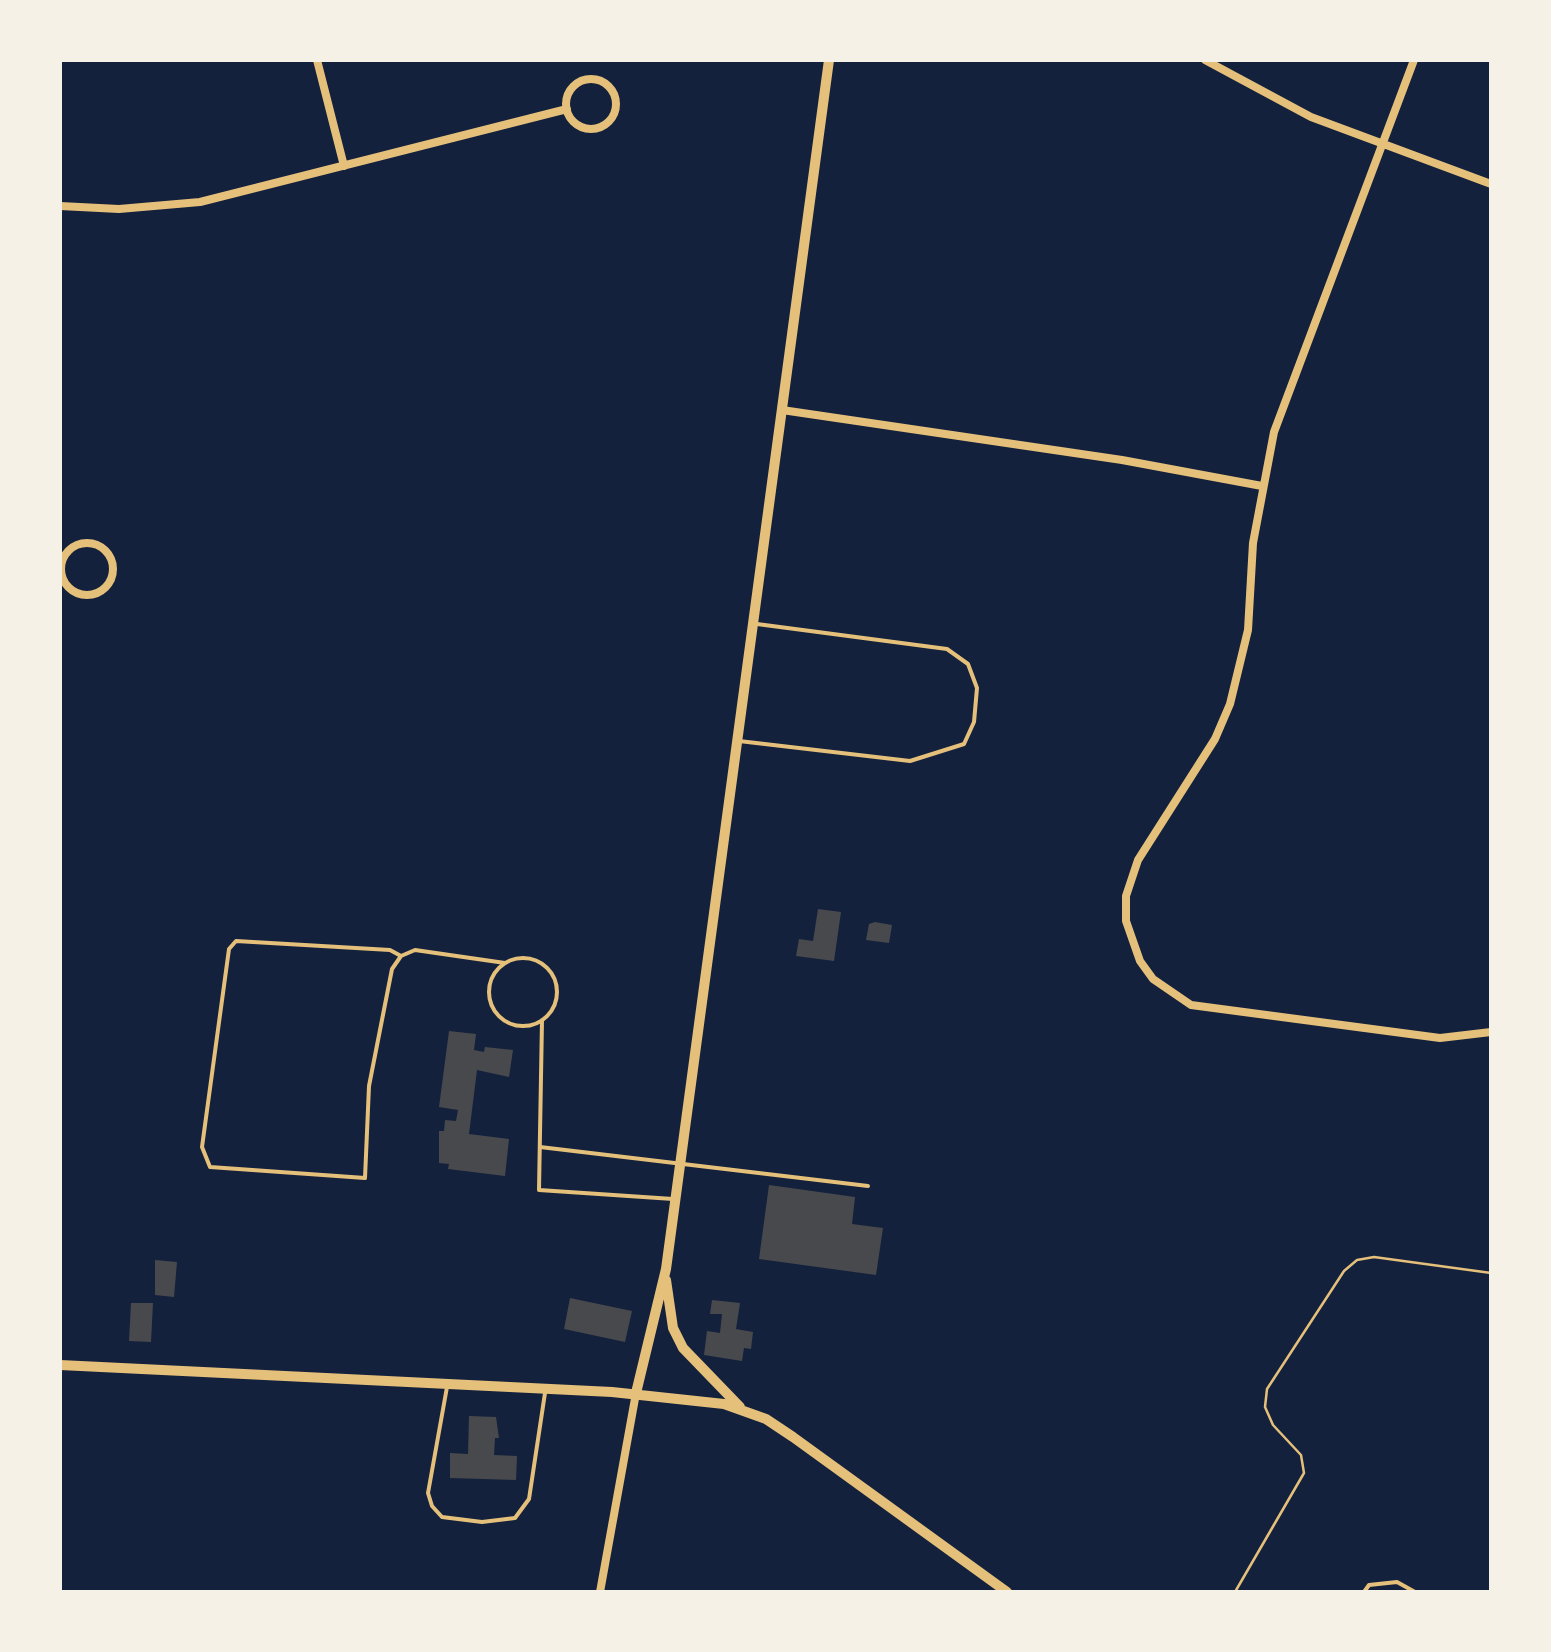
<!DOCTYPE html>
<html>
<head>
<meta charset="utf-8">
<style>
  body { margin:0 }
  #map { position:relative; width:1551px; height:1652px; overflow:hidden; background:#14213d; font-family:Lato,sans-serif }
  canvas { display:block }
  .frame { position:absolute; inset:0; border:62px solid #f6f1e7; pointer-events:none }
</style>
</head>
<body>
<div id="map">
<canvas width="1551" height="1652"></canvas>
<div class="frame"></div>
</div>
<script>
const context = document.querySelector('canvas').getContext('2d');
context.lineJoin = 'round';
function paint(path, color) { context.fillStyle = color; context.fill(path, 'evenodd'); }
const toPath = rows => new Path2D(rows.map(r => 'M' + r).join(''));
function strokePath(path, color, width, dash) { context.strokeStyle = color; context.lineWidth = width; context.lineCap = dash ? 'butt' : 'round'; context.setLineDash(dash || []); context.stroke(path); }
const building = toPath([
  [818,909,841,912,834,961,796,956,799,939,813,941],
  [875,922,892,925,889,943,866,940,869,924],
  [449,1031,476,1034,474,1050,484,1052,485,1047,513,1050,509,1077,477,1070,469,1134,509,1139,505,1176,448,1169,449,1164,439,1163,439,1131,444,1131,445,1120,456,1121,458,1110,439,1107],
  [769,1185,855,1197,852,1224,883,1228,876,1275,759,1259],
  [155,1260,177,1262,174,1297,155,1295],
  [570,1298,632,1311,625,1342,564,1329],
  [712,1300,740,1303,736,1329,753,1332,751,1349,744,1348,742,1361,704,1355,707,1331,720,1333,722,1314,710,1314],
  [131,1303,153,1303,151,1342,129,1341],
  [469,1416,496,1417,499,1438,495,1438,494,1455,517,1456,516,1480,450,1478,450,1453,468,1454]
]);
const path = toPath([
  [1235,1592,1304,1473,1301,1455,1273,1425,1265,1407,1267,1389,1344,1271,1357,1260,1374,1257,1491,1273]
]);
const service = toPath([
  [739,741,910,761,964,744,974,722,977,688,968,664,947,649,757,624],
  [401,956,390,950,236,941,229,949,202,1147,210,1167,365,1178,369,1086,392,969,401,956,415,950,505,963],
  '489 992a34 34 0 1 1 68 0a34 34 0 1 1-68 0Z',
  [542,1020,539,1190,673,1199],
  [540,1147,868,1186],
  [447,1387,428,1493,432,1506,442,1517,482,1522,515,1518,529,1499,545,1393],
  [1364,1592,1369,1585,1397,1582,1415,1592]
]);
const minor = toPath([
  [317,60,344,166],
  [1205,60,1311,117,1491,184],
  [1414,60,1274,432,1253,543,1248,630,1230,704,1215,739,1138,860,1126,896,1126,921,1140,961,1153,979,1191,1005,1440,1038,1491,1032],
  '566 104a25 25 0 1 1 50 0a25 25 0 1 1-50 0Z',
  [60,206,119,209,200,202,567,109],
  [782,410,1122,460,1262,486],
  '61 569a26 26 0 1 1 52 0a26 26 0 1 1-52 0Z',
  [600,1592,636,1393]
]);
const tertiary = toPath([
  [666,1280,673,1328,683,1348,740,1407],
  [60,1365,612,1392,724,1404,766,1419,793,1437,1007,1592],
  [636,1393,666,1269,829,60]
]);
paint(building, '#48494c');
strokePath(path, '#e5c07b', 2.5);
strokePath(service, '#e5c07b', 4);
strokePath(minor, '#e5c07b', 8);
strokePath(tertiary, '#e5c07b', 10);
</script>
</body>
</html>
